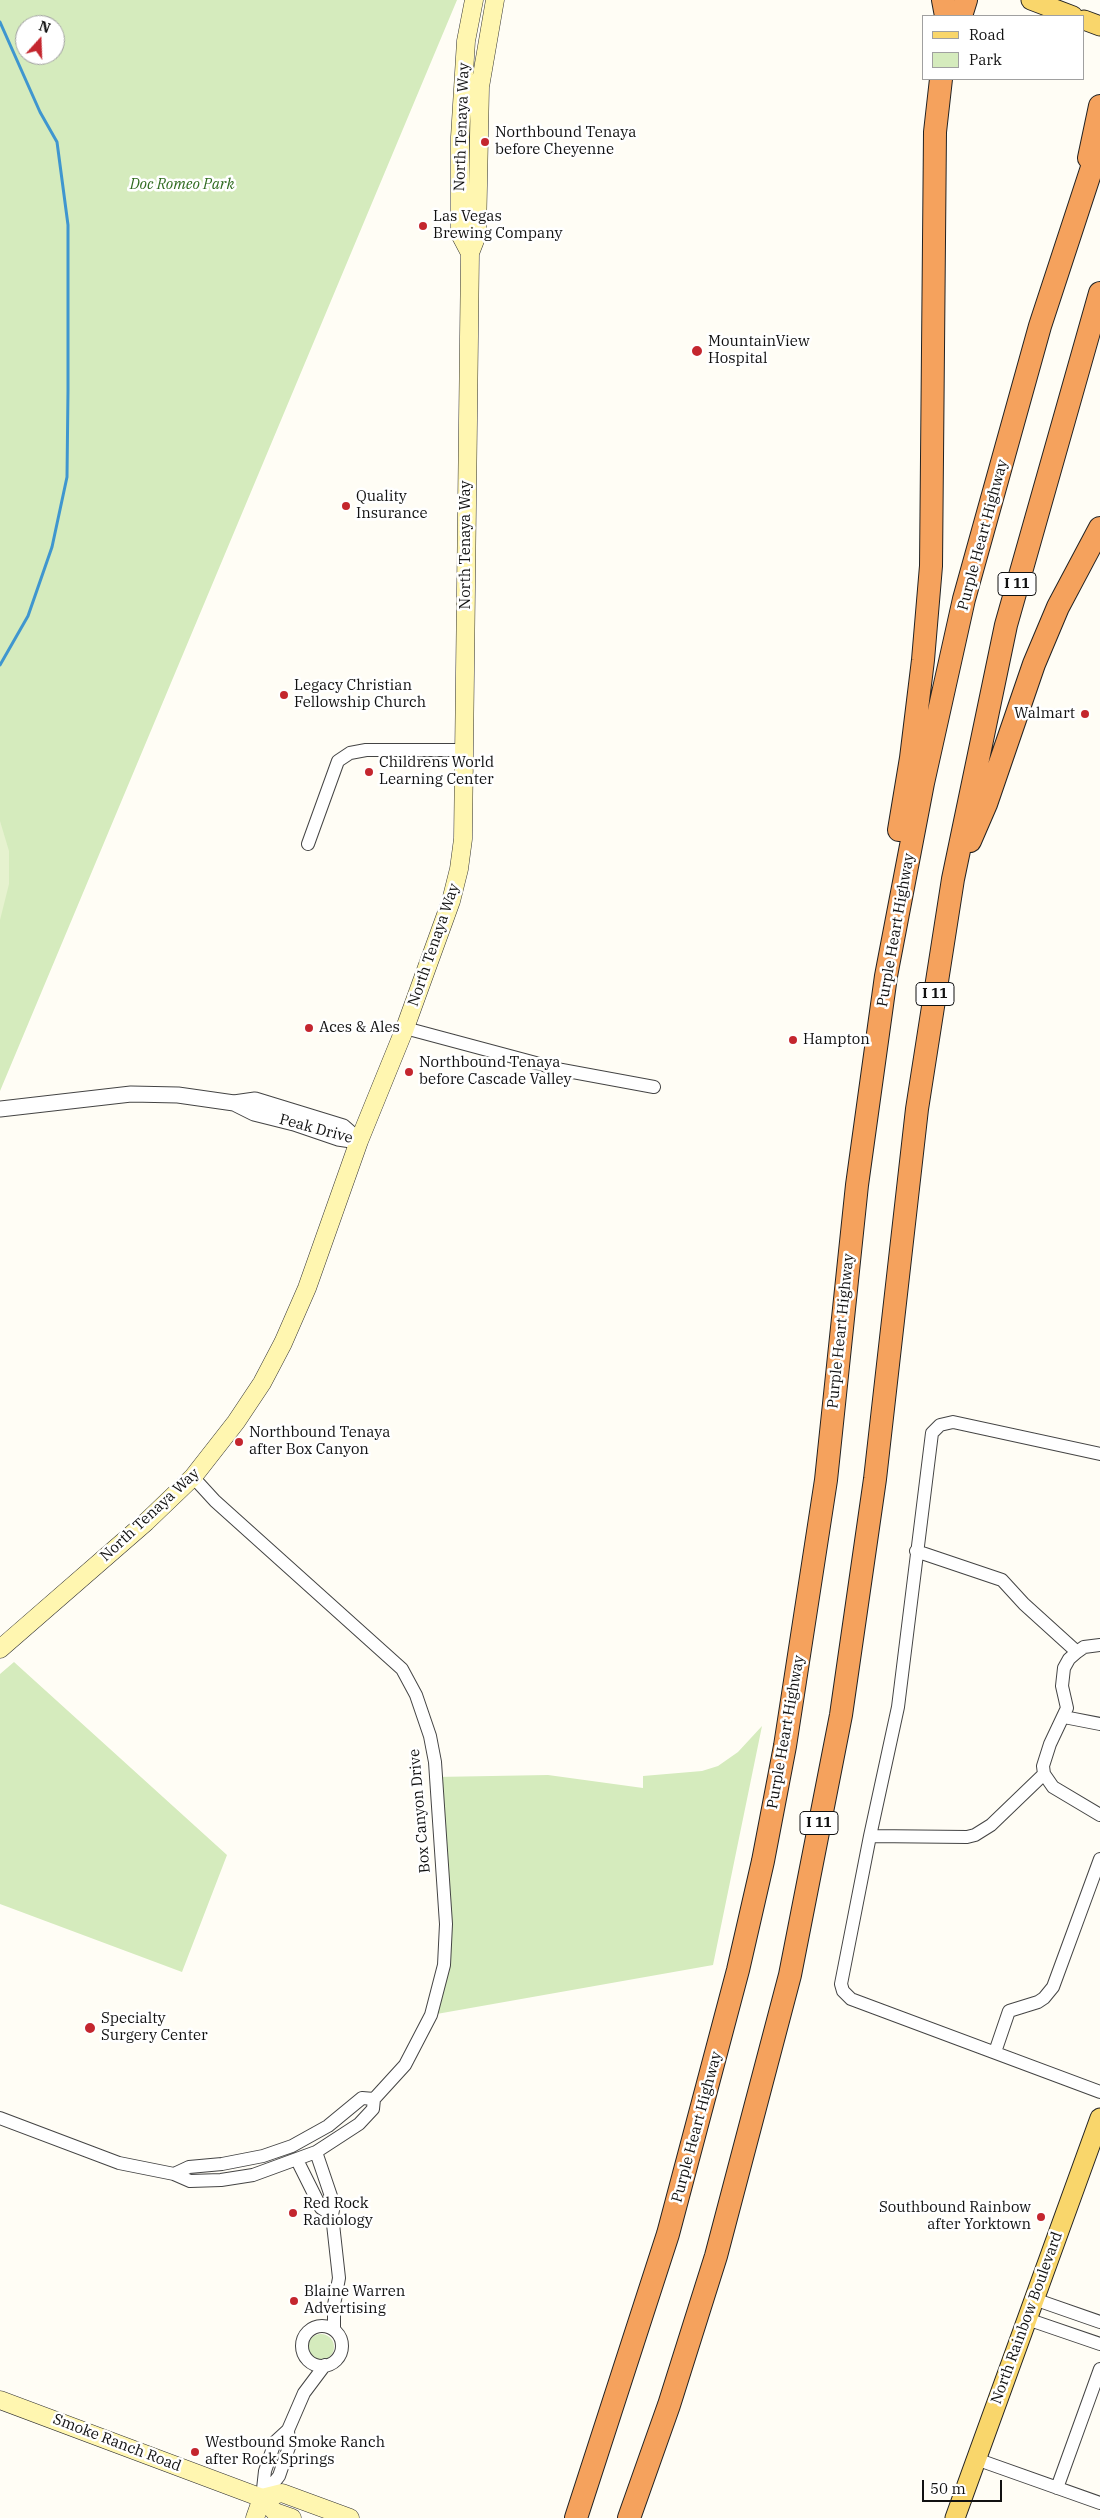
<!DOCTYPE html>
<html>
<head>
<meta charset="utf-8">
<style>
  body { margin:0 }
  #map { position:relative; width:1100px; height:2518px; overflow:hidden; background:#fffdf5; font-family:"IBM Plex Serif",serif }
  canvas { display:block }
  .legend { position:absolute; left:922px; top:15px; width:162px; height:65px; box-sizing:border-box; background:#fff; border:1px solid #a0a0a0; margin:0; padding:6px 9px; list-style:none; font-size:15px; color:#111 }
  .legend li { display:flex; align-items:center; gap:10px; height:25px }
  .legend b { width:25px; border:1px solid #a0a0a0 }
  .north { position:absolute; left:15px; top:15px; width:50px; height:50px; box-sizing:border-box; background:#fff; border:1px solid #a0a0a0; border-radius:50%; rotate:20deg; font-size:14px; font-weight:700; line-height:20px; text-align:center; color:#111 }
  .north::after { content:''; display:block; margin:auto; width:18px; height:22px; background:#c4262e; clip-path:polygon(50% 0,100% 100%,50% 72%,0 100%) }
  .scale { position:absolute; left:922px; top:2480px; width:80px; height:22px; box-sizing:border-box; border:2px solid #111; border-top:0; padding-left:6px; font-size:15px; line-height:18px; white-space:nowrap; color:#111; -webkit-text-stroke:4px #fff; paint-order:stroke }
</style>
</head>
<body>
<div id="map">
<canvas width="1100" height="2518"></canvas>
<ul class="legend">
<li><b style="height:6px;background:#f9d66b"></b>Road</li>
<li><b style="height:14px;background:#d5ebbd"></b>Park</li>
</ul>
<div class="north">N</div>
<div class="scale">50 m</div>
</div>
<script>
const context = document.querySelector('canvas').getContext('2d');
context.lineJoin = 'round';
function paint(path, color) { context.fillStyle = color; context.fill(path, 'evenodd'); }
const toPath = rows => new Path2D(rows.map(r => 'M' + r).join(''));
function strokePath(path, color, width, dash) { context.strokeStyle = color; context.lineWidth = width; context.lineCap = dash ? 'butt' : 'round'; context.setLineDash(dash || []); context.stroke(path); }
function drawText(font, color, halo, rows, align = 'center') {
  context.font = font + ' "IBM Plex Serif",serif'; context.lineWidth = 5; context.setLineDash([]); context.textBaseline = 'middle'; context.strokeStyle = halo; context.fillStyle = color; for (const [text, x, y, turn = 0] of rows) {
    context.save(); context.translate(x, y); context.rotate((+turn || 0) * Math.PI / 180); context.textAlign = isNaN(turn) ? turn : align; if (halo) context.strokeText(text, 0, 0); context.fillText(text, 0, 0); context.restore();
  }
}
const green = toPath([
  [0,0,457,0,0,1091],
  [25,25,55,25,55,55,25,55],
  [14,1662,227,1855,182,1972,0,1904,0,1674],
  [762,1726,713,1965,431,2015,444,1965,435,1777,548,1775,643,1788,643,1776,702,1771,718,1766,738,1752],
  '308 2347a13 13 0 1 1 26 0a13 13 0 1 1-26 0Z'
]);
const pitch = toPath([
  [0,821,9,851,9,884,0,920]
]);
const stream = toPath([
  [0,22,40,112,57,142,68,225,68,391,67,477,52,547,28,616,0,665]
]);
const minor = toPath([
  [308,844,338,761,350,753,366,750,464,750],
  [405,1028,562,1070,654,1087],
  [1100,1454,953,1422,940,1425,932,1433,898,1707,870,1836,841,1984,843,1991,851,1999,1100,2092],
  [916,1551,1002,1580,1024,1604,1077,1652],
  [1100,1645,1084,1647,1077,1652,1069,1659,1064,1668,1062,1686,1067,1708,1050,1744,1043,1766,1044,1774,1053,1787,1100,1815],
  [1064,1717,1100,1724],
  [870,1836,967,1837,975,1835,991,1825,1044,1774],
  [995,2052,1009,2011,1038,2002,1044,1998,1053,1987,1100,1859],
  [0,2118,119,2163,174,2174,190,2181,221,2180,253,2175,316,2152,359,2124,373,2109,374,2099,405,2065,431,2015,444,1965,446,1924,435,1762,430,1736,416,1695,402,1669,215,1501,193,1477],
  [316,2152,334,2205,332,2215,339,2278,334,2305,334,2330],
  [297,2160,321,2208,332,2215],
  [174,2174,189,2167,222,2164,263,2156,292,2146,328,2126,362,2098,374,2099],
  [1034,2299,1100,2322],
  [1027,2319,1100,2344],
  '302 2346a20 20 0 1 1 40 0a20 20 0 1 1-40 0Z',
  [976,2459,1100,2503],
  [1057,2488,1100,2369],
  [262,2498,265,2471,275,2442,288,2430,304,2393,325,2365],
  [262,2498,279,2476,289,2447,288,2430]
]);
const tertiary = toPath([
  [234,1103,254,1113,294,1123,338,1138,358,1141],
  [0,1109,131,1094,178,1095,234,1103,255,1100,343,1127,359,1141]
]);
const secondary = toPath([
  [470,253,460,234,460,137,466,41,474,0],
  [0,1649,146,1522,193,1477,236,1422,262,1383,283,1343,307,1288,359,1141,405,1028,451,901,459,869,463,839,470,253,477,235,480,87,495,0],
  [0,2400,262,2498,275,2512,292,2518],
  [262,2498,282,2493,350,2518],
  [255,2518,262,2498]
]);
const primary = toPath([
  [1031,0,1073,16],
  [1084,20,1100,26],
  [955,2518,1100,2118]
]);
const motorway = toPath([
  [943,0,946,16],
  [961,16,966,0],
  [1089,158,1100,106],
  [899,830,911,758,923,660,931,566,935,132,941,79],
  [970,841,986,804,1034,664,1058,607,1100,528],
  [576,2518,668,2234,738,1970,763,1861,785,1746,826,1480,857,1185,886,976,923,783,964,599,1040,326,1100,143],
  [629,2518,669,2405,716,2256,790,1975,841,1715,875,1479,917,1109,953,879,1006,625,1100,293]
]);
const markers = [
  [485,142,5,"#c4262e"],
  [423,226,5,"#c4262e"],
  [697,351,6,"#c4262e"],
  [346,506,5,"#c4262e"],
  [284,695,5,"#c4262e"],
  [1085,714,5,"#c4262e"],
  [369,772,5,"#c4262e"],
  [309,1028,5,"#c4262e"],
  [793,1040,5,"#c4262e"],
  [409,1072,5,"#c4262e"],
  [239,1442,5,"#c4262e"],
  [90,2028,6,"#c4262e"],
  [293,2213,5,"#c4262e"],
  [1041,2217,5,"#c4262e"],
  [294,2301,5,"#c4262e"],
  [195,2452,5,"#c4262e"]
];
const shields = [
  [1017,584,38],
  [935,994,38],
  [819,1823,38]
];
const shieldNames = [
  ["I 11",1017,584],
  ["I 11",935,994],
  ["I 11",819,1823]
];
const streetNames = [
  ["North Tenaya Way",462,127,-88],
  ["Purple Heart Highway",983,535,-75],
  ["North Tenaya Way",466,545,-90],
  ["Purple Heart Highway",896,930,-80],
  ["North Tenaya Way",434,945,-71],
  ["Peak Drive",316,1129,15],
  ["Purple Heart Highway",841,1331,-84],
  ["North Tenaya Way",150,1515,-43],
  ["Purple Heart Highway",786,1732,-80],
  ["Box Canyon Drive",420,1811,-95],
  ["Purple Heart Highway",697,2127,-75],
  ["North Rainbow Boulevard",1027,2318,-70],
  ["Smoke Ranch Road",117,2443,21]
];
const poiNames = [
  ["Northbound Tenaya",495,133],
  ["before Cheyenne",495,150],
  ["Las Vegas",433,217],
  ["Brewing Company",433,234],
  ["MountainView",708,342],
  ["Hospital",708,359],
  ["Quality",356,497],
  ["Insurance",356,514],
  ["Legacy Christian",294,686],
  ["Fellowship Church",294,703],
  ["Walmart",1075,714,"right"],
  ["Childrens World",379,763],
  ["Learning Center",379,780],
  ["Aces & Ales",319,1028],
  ["Hampton",803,1040],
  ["Northbound Tenaya",419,1063],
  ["before Cascade Valley",419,1080],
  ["Northbound Tenaya",249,1433],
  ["after Box Canyon",249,1450],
  ["Specialty",101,2019],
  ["Surgery Center",101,2036],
  ["Red Rock",303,2204],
  ["Radiology",303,2221],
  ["Southbound Rainbow",1031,2208,"right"],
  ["after Yorktown",1031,2225,"right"],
  ["Blaine Warren",304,2292],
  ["Advertising",304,2309],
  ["Westbound Smoke Ranch",205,2443],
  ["after Rock Springs",205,2460]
];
const parkNames = [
  ["Doc Romeo Park",182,185]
];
paint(green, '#d5ebbd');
paint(pitch, '#e6f2cf');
strokePath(stream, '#3f96cf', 3);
strokePath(minor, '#444', 14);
strokePath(tertiary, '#444', 17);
strokePath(secondary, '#333', 19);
strokePath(primary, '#222', 21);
strokePath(motorway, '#222', 24);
strokePath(minor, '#fff', 12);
strokePath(tertiary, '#fff', 15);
strokePath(secondary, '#fff6b0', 18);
strokePath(primary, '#f9d66b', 19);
strokePath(motorway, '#f5a25d', 22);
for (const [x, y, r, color] of markers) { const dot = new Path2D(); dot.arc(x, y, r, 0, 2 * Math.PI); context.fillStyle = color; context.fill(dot); strokePath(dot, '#fff', 2); }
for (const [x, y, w] of shields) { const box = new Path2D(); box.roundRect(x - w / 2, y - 11.5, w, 23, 4); context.fillStyle = '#fff'; context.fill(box); strokePath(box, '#111', 1); }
drawText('bold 14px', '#111', null, shieldNames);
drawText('15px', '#111', '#fff', streetNames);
drawText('15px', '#111', '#fff', poiNames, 'left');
drawText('italic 15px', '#2f6b1f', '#fff', parkNames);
</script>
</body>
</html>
